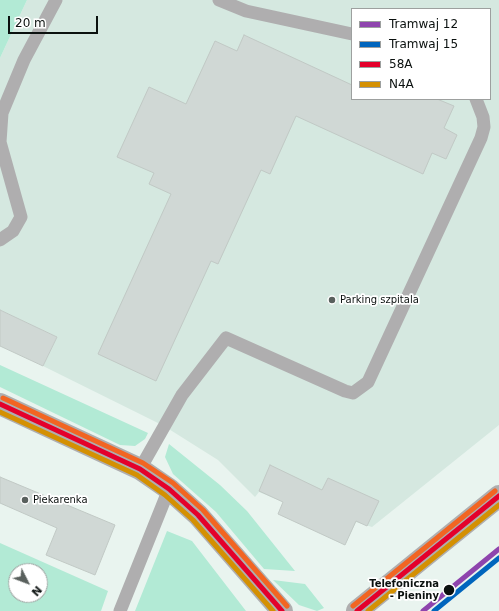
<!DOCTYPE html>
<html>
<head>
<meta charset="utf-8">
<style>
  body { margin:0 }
  #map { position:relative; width:499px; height:611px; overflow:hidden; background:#e9f4ef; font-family:"DejaVu Sans",sans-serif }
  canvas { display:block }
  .legend { position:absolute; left:351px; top:8px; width:140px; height:92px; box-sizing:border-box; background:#fff; border:1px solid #9da09f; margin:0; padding:5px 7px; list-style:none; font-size:12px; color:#0b110f }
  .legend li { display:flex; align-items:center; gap:8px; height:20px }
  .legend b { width:20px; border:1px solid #9da09f }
  .north { position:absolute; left:8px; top:563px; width:40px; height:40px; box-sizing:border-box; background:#fff; border:1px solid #9da09f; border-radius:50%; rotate:132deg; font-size:11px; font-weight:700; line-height:16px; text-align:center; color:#0b110f }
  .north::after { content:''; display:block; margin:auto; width:14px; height:18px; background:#59605d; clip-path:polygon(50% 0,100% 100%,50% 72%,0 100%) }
  .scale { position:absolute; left:8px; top:16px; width:90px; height:18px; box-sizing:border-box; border:2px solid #0b110f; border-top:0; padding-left:5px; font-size:12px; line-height:14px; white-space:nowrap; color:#0b110f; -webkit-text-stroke:3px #fff; paint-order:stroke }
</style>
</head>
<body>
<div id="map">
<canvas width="499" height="611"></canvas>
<ul class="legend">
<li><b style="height:5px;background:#8e44ad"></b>Tramwaj 12</li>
<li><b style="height:5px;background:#0065bd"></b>Tramwaj 15</li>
<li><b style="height:5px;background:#e4002b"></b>58A</li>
<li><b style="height:5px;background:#d49002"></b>N4A</li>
</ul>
<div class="north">N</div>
<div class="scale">20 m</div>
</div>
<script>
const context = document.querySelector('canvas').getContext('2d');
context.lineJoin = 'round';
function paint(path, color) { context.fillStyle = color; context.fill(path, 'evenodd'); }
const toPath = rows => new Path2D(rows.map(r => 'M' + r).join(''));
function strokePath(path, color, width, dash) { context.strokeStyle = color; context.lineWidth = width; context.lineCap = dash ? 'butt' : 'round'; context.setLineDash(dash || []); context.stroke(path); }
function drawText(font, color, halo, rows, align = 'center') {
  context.font = font + ' "DejaVu Sans",sans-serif'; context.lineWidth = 3.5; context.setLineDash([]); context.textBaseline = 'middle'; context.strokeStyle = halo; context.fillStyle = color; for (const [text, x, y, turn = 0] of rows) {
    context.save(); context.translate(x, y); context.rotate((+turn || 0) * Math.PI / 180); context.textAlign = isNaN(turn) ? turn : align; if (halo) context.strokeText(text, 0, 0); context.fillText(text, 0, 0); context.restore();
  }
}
const built = toPath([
  [27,0,499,0,499,425,372,527,356,522,345,545,278,514,283,502,259,492,255,497,218,460,164,426,43,366,57,337,0,310,0,58],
  [352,9,490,9,490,99,352,99]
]);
const green = toPath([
  [0,0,27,0,0,58],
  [0,365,148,433,145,439,135,446,120,445,0,387],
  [169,444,220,485,247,511,295,571,264,569,216,512,173,474,165,457],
  [167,531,192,541,246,611,135,611],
  [0,543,108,591,101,611,0,611],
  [16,571,40,571,40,595,16,595],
  [273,580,305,584,324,608,317,611,299,605]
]);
const building = toPath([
  [244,35,352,85,352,99,437,99,454,106,444,128,457,135,446,159,432,153,423,174,296,116,270,174,261,170,218,264,211,261,156,381,98,354,171,194,149,184,154,173,117,157,149,87,186,104,215,41,237,51,244,35],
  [0,310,57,337,43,366,0,346,0,310],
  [270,465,322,490,328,478,379,501,367,526,356,521,345,545,278,514,283,502,259,491,270,465],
  [0,477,115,525,95,575,46,555,57,528,0,503,0,477]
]);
const service = toPath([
  [219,0,246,11,352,34],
  [0,240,13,231,21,217,0,142,2,113,24,60,56,0],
  [140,469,182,395,226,338,345,391,353,393,368,382,481,138,484,127,483,117,476,99],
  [120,611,169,489]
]);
const tertiary = toPath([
  [0,404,140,469,169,489,198,515,282,611],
  [357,611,499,496]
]);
const bus1 = toPath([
  [0,404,140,469,169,489,198,515,282,611],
  [357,611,499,496]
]);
const bus2 = toPath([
  [0,412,137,475,165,495,193,520,273,611],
  [368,611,499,505]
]);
const bus3 = toPath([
  [3,398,143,463,173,483,203,510,287,606],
  [353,606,495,491]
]);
const tram1 = toPath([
  [423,611,499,549]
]);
const tram2 = toPath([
  [434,611,499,558]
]);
const markers = [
  [332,300,4,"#59605d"],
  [25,500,4,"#59605d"],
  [449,590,6,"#0b110f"]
];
const poiNames = [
  ["Parking szpitala",340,300],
  ["Piekarenka",33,500]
];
const stopNames = [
  ["Telefoniczna",439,584],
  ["- Pieniny",439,596]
];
paint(built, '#d5e8e0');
paint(green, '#b2ead5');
paint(building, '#d0d8d5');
strokePath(building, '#c1c9c5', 1);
strokePath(service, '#afaeaf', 13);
strokePath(tertiary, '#afaeaf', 22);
strokePath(bus1, '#e4002b', 5);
strokePath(bus2, '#d49002', 5);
strokePath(bus3, '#f26522', 5);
strokePath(tram1, '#8e44ad', 5);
strokePath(tram2, '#0065bd', 5);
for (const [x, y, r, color] of markers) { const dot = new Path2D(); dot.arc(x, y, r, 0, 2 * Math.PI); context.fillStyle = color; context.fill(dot); strokePath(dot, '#fff', 1.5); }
drawText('10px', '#0b110f', '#fff', poiNames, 'left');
drawText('bold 10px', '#0b110f', '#fff', stopNames, 'right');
</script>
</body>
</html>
